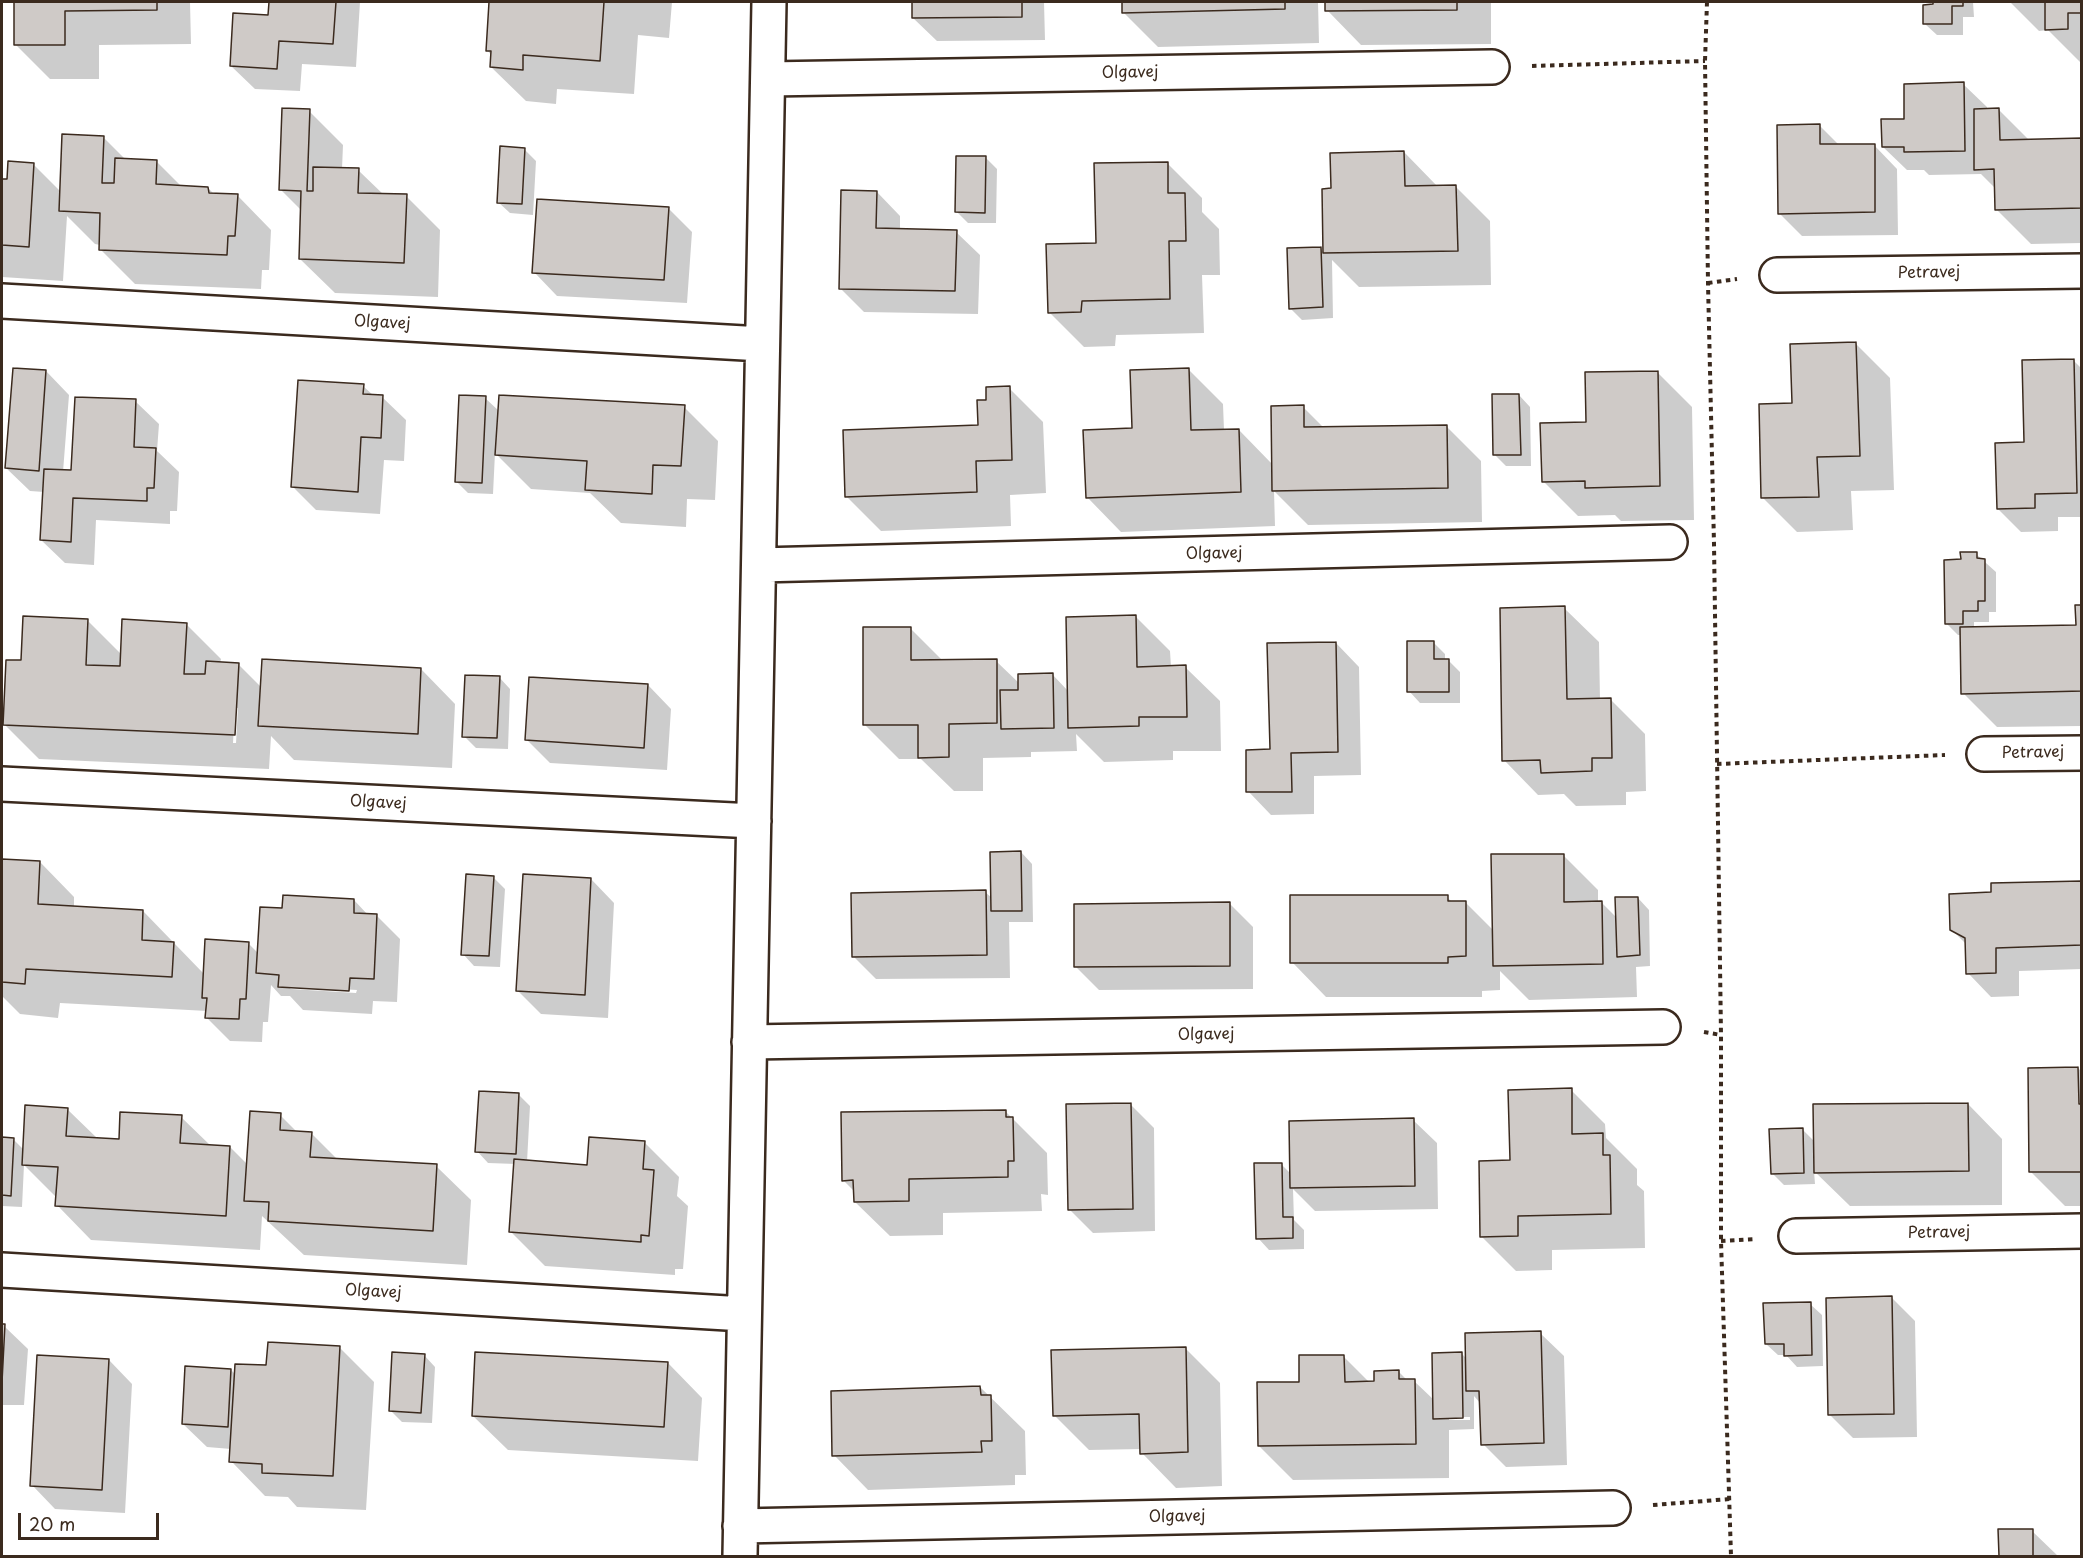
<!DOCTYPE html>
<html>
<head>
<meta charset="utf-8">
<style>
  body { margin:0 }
  #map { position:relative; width:2083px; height:1558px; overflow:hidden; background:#fff; font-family:"Playpen Sans",sans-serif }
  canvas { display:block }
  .frame { position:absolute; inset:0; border:3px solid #3b2a1e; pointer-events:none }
  .scale { position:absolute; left:18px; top:1513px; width:141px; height:27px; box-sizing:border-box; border:3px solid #3b2a1e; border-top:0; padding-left:8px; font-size:18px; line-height:21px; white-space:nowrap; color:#3b2a1e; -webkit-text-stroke:4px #fff; paint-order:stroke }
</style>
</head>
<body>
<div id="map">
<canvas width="2083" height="1558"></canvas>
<div class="frame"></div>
<div class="scale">20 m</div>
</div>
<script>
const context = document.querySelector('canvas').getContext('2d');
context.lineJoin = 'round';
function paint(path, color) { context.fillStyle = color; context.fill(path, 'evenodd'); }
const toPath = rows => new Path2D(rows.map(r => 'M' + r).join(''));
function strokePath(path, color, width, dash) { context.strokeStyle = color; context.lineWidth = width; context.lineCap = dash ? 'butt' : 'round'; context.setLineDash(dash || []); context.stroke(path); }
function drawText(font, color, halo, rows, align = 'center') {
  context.font = font + ' "Playpen Sans",sans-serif'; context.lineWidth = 4.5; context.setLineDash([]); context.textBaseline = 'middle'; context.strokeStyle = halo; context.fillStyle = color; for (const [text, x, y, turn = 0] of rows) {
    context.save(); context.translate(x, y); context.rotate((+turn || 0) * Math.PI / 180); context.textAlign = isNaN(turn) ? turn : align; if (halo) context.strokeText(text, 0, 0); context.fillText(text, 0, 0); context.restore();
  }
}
const shadow = toPath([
  [16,2,190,2,191,44,99,45,99,79,50,79,16,45],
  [271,2,360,2,356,67,302,64,300,91,255,89,231,66,270,16],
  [491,2,672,2,669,38,638,35,634,94,557,89,556,104,526,101,491,67,492,56,487,50],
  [913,2,1044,2,1045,40,937,41,913,18],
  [1124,2,1318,2,1319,43,1158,47,1124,13],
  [1327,2,1491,2,1491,44,1361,45,1327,10],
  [1935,2,1973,2,1974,17,1963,17,1963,35,1937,35,1925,24,1935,6],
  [2010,2,2082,2,2082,64,2048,30,2039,31],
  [1963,84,1987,107,1987,110,1999,110,2030,141,2082,140,2082,243,2031,244,1996,209,1996,189,1981,174,1929,175,1924,170,1907,170,1883,147,1905,121],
  [309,111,343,145,342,169,358,170,384,195,406,196,440,230,438,297,335,293,300,259,302,211,280,189],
  [1820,126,1839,145,1874,145,1897,169,1898,235,1802,236,1779,213],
  [103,137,126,160,156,161,182,187,208,188,214,194,237,195,271,230,269,270,262,270,261,289,135,284,100,249,100,245,95,244,67,216,63,281,2,277,2,180,8,181,33,164,61,192],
  [525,150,536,161,533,215,510,213,498,202],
  [1404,152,1438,187,1455,186,1490,221,1491,285,1359,287,1332,260,1333,318,1302,320,1290,308,1320,248,1324,252,1332,190],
  [986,158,997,169,996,223,968,223,956,211],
  [1167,163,1202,198,1202,212,1219,229,1220,275,1202,275,1204,333,1116,335,1115,346,1084,347,1049,312,1097,244],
  [877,192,900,216,900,230,956,232,980,255,978,314,864,312,840,288],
  [668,208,692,232,687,303,557,296,534,272],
  [1856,344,1890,378,1894,490,1851,491,1853,530,1797,532,1763,498,1793,405],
  [2074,361,2082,369,2082,517,2058,517,2058,531,2021,532,1998,509,2025,444],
  [1189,370,1223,404,1224,430,1239,430,1273,465,1303,407,1325,429,1447,427,1481,461,1482,522,1308,525,1274,491,1275,526,1121,532,1087,497,1134,430],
  [46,371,69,395,63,472,73,472,135,401,159,424,157,451,179,472,177,511,170,511,170,524,96,520,94,565,65,563,41,540,44,492,30,491,6,468],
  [1657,372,1692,407,1694,520,1621,521,1615,515,1578,516,1543,481,1587,423],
  [363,386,374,396,382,397,406,420,404,461,384,460,380,514,316,510,293,487],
  [1009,388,1043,422,1046,493,1010,495,1011,526,881,531,846,496,980,427,988,402],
  [1519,395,1530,407,1531,466,1506,466,1494,454],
  [485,398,499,411,684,407,718,441,715,500,687,499,686,527,621,523,590,493,531,489,495,453,493,494,468,493,456,481],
  [1976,554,1996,572,1996,612,1989,612,1989,622,1974,622,1974,628,2077,626,2082,607,2082,726,1997,727,1963,693,1962,635,1958,635,1946,623,1962,561],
  [1564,608,1599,642,1600,700,1610,699,1645,734,1646,791,1626,792,1626,805,1576,806,1564,794,1538,795,1504,760],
  [1136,617,1170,651,1171,667,1185,667,1220,701,1221,751,1173,751,1173,760,1104,762,1076,734,1077,751,1031,752,1031,757,983,758,983,791,954,791,921,759,899,759,865,725,910,628,943,661,996,661,1020,684,1052,674,1069,692],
  [87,620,122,655,186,624,221,659,220,663,238,664,262,688,421,669,455,704,452,768,294,760,271,736,269,769,39,759,5,725,23,662],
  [235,708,238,708,236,743,233,743],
  [1433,642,1445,654,1445,660,1448,660,1460,672,1460,703,1420,703,1409,691],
  [1336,643,1359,667,1361,775,1314,776,1314,814,1271,815,1248,791],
  [499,677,510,689,508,749,476,748,464,736],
  [648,685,671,709,667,770,550,763,527,740],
  [1021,852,1032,864,1033,922,1009,922,1010,978,876,979,853,956,985,892,992,898],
  [1563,855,1598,890,1598,903,1602,903,1617,918,1638,898,1649,910,1650,966,1636,967,1637,997,1529,1000,1500,971,1500,990,1482,991,1482,997,1326,997,1292,962,1447,897,1453,903,1465,902,1494,931],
  [2,860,40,862,74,897,74,907,143,911,205,975,248,943,259,954,284,910,354,900,368,915,376,915,400,939,397,1002,373,1001,372,1014,303,1010,290,996,281,996,271,985,268,1022,263,1022,262,1042,230,1041,207,1018,207,1011,60,1003,58,1018,20,1014,2,996],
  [288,986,357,990,356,993,291,989],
  [493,877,505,889,500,967,474,966,463,954],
  [591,879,614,903,608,1018,541,1014,518,991],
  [2082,883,2082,969,2019,971,2019,996,1991,997,1968,973,1967,945,1951,929,1992,894],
  [1230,904,1253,927,1253,989,1099,990,1075,966],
  [2078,1068,2082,1072,2082,1206,2065,1206,2031,1172],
  [1571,1090,1605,1124,1606,1138,1637,1169,1637,1185,1644,1191,1645,1248,1552,1250,1552,1270,1516,1271,1482,1237,1511,1162],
  [519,1095,530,1106,527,1162,589,1166,645,1143,679,1177,677,1196,688,1206,683,1269,675,1269,675,1275,545,1266,510,1231,516,1164,488,1163,477,1151],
  [1968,1104,2002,1139,2002,1205,1850,1206,1814,1171,1815,1184,1784,1185,1772,1173,1802,1129,1815,1142],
  [1131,1105,1154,1128,1155,1231,1093,1233,1069,1209],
  [67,1109,98,1139,120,1141,181,1117,211,1146,230,1147,248,1165,280,1115,298,1133,311,1133,338,1160,436,1166,471,1200,467,1265,304,1255,262,1216,260,1250,91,1240,57,1205,57,1198,24,1165,22,1207,2,1206,2,1139,13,1139,24,1150],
  [1005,1111,1047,1153,1048,1195,1041,1194,1042,1211,943,1213,943,1235,890,1236,855,1202,855,1192,843,1180],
  [1413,1120,1437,1143,1438,1209,1315,1211,1293,1189,1294,1220,1304,1230,1304,1249,1269,1250,1258,1238,1281,1164,1292,1175],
  [1892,1298,1915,1321,1917,1437,1853,1438,1830,1415],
  [1810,1304,1822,1315,1823,1366,1797,1367,1786,1355,1778,1355,1766,1344],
  [2,1326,4,1326,28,1349,24,1405,2,1405],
  [1540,1333,1564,1356,1567,1465,1506,1467,1483,1444,1481,1404,1474,1396,1474,1429,1449,1430,1449,1478,1293,1480,1259,1446,1300,1383,1344,1357,1369,1382,1376,1382,1399,1372,1408,1381,1414,1381,1434,1400,1462,1354,1467,1359],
  [1449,1417,1470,1417,1470,1420,1449,1420],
  [340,1348,374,1382,366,1510,297,1507,288,1497,265,1496,231,1461,231,1449,207,1447,183,1424,231,1370,236,1375],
  [1186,1349,1220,1383,1222,1486,1176,1488,1142,1453,1142,1449,1089,1450,1054,1415],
  [424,1355,435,1367,432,1423,402,1422,390,1410],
  [109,1360,132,1384,125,1513,55,1509,32,1485],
  [668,1363,702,1398,698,1461,508,1450,473,1416],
  [980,1387,1025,1431,1026,1475,1015,1475,1015,1485,868,1490,834,1455],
  [2000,1531,2032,1531,2058,1556,2000,1556]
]);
const building = toPath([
  [14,2,157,2,157,10,65,11,65,45,14,45,14,2],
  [269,2,336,2,333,44,279,41,277,69,230,66,233,13,268,15,269,2],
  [489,2,604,2,600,61,523,55,523,70,490,67,491,51,486,51,489,2],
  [912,2,1022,2,1022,17,912,18,912,2],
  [1122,2,1285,2,1285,9,1122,13,1122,2],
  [1325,2,1457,2,1457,10,1325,11,1325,2],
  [1933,2,1963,2,1963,6,1952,6,1952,24,1923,24,1923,5,1933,4,1933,2],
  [2045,2,2082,2,2082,13,2068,13,2068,29,2045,30,2045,2],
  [1964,82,1965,151,1904,152,1904,147,1882,147,1881,119,1904,119,1904,84,1964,82],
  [282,108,310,109,307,191,313,191,313,167,359,168,358,193,407,194,404,263,299,259,301,191,279,190,282,108],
  [1999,108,2000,140,2082,138,2082,208,1995,210,1994,169,1974,170,1974,109,1999,108],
  [1820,124,1820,144,1875,144,1875,212,1778,214,1777,125,1820,124],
  [62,134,104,136,102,183,114,183,115,158,157,160,156,184,208,187,209,193,238,194,235,236,228,236,227,255,99,250,100,213,59,211,62,134],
  [500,146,525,148,522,204,497,203,500,146],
  [1404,151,1405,186,1456,185,1458,251,1323,253,1322,189,1331,188,1330,153,1404,151],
  [956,156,986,156,985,213,955,212,956,156],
  [8,161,34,163,29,247,2,245,2,179,7,179,8,161],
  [1168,162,1168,193,1185,193,1186,241,1169,241,1170,299,1082,301,1081,312,1048,313,1046,244,1096,243,1094,163,1168,162],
  [841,190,877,191,876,228,957,230,955,291,839,289,841,190],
  [537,199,669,207,664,280,532,273,537,199],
  [1321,247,1323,307,1289,309,1287,248,1321,247],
  [1856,342,1860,456,1817,457,1819,497,1761,498,1759,404,1792,403,1790,344,1856,342],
  [2074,359,2077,493,2035,494,2035,508,1997,509,1995,443,2024,442,2022,360,2074,359],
  [13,368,46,370,39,471,5,468,13,368],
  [1189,368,1191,430,1239,429,1241,492,1086,498,1083,430,1132,428,1130,370,1189,368],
  [1658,371,1660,486,1585,488,1585,481,1542,482,1540,423,1586,422,1585,372,1658,371],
  [298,380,364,384,363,394,383,395,381,438,361,437,358,492,291,487,298,380],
  [1010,386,1012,460,976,461,977,492,845,497,843,430,978,425,977,400,986,400,986,387,1010,386],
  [1492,394,1519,394,1521,455,1493,455,1492,394],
  [459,395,486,396,482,483,455,482,459,395],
  [499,395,685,405,681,466,653,465,652,494,585,490,587,461,495,455,499,395],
  [75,397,136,399,134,447,156,448,154,488,147,488,147,501,73,498,71,542,40,540,44,469,71,470,75,397],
  [1304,405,1304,427,1447,425,1448,488,1272,491,1271,406,1304,405],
  [1960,552,1977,552,1977,558,1985,559,1985,601,1978,601,1978,611,1963,611,1963,624,1945,624,1944,560,1961,559,1960,552],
  [2075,605,2082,605,2082,691,1961,694,1960,627,2076,625,2075,605],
  [1565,606,1567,699,1611,698,1612,758,1592,758,1592,771,1541,773,1540,760,1502,761,1500,608,1565,606],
  [1136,615,1137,667,1186,665,1187,717,1139,717,1139,726,1068,728,1066,617,1136,615],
  [23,616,88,619,86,665,120,666,122,619,187,623,184,674,205,674,206,661,239,663,235,735,3,725,6,660,21,660,23,616],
  [863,627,911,627,911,660,997,659,997,723,949,724,949,757,918,758,918,725,863,725,863,627],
  [1407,641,1434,641,1434,659,1449,659,1449,692,1407,692,1407,641],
  [1336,642,1338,752,1291,753,1292,792,1246,792,1246,750,1270,749,1267,643,1336,642],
  [262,659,421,668,418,734,258,726,262,659],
  [1053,673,1054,728,1001,729,1000,690,1018,690,1018,674,1053,673],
  [465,675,500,676,497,738,462,737,465,675],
  [529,677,648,684,644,748,525,740,529,677],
  [1021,851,1022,911,991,911,990,852,1021,851],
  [1491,854,1564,854,1564,902,1602,901,1603,964,1493,966,1491,854],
  [2,859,40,861,38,904,143,910,142,940,174,942,172,977,26,969,25,984,2,982,2,859],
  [466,874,494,876,489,956,461,955,466,874],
  [523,874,591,878,585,995,516,991,523,874],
  [2082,881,2082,945,1996,948,1996,973,1966,974,1965,938,1950,930,1949,894,1991,892,1991,883,2082,881],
  [986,890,987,955,852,957,851,893,986,890],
  [283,895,354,899,354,913,377,914,374,979,350,978,349,991,278,987,279,975,256,973,260,907,282,908,283,895],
  [1290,895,1448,895,1448,901,1466,901,1466,956,1448,957,1448,963,1290,963,1290,895],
  [1615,897,1638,897,1640,955,1617,957,1615,897],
  [1230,902,1230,966,1074,967,1074,904,1230,902],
  [205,939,249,942,246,999,240,999,239,1019,205,1018,207,998,202,998,205,939],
  [2078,1067,2079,1104,2082,1104,2082,1172,2029,1172,2028,1068,2078,1067],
  [1572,1088,1572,1134,1603,1133,1603,1155,1610,1155,1611,1214,1518,1216,1518,1236,1480,1237,1479,1161,1510,1160,1508,1090,1572,1088],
  [479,1091,519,1093,516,1154,475,1152,479,1091],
  [1131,1103,1133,1209,1068,1210,1066,1104,1131,1103],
  [1968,1103,1969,1171,1814,1173,1813,1104,1968,1103],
  [25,1105,68,1108,66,1136,119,1139,120,1112,182,1115,180,1143,230,1146,226,1216,55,1206,58,1167,22,1165,25,1105],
  [1006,1110,1006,1117,1013,1117,1014,1161,1008,1161,1008,1177,909,1179,909,1201,854,1202,853,1180,842,1181,841,1112,1006,1110],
  [250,1111,281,1113,280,1130,312,1132,310,1157,437,1164,433,1231,268,1221,269,1202,244,1201,250,1111],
  [1414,1118,1415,1186,1290,1188,1289,1121,1414,1118],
  [1803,1128,1804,1173,1771,1174,1769,1129,1803,1128],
  [2,1137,14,1138,11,1196,2,1195,2,1137],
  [589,1137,645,1141,643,1169,654,1170,649,1236,641,1235,641,1242,509,1232,514,1159,587,1165,589,1137],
  [1254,1163,1282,1163,1283,1217,1293,1217,1293,1238,1256,1239,1254,1163],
  [1892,1296,1894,1414,1828,1415,1826,1298,1892,1296],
  [1811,1302,1812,1355,1784,1356,1784,1344,1765,1344,1763,1303,1811,1302],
  [2,1324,5,1324,2,1382,2,1324],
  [1541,1331,1544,1443,1481,1445,1479,1391,1466,1391,1465,1333,1541,1331],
  [268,1342,340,1346,333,1476,262,1473,262,1464,229,1462,235,1364,266,1365,268,1342],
  [1186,1347,1188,1452,1140,1454,1139,1414,1053,1416,1051,1350,1186,1347],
  [392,1352,425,1354,421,1413,389,1411,392,1352],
  [475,1352,668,1362,664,1427,472,1416,475,1352],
  [1462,1352,1463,1418,1433,1419,1432,1353,1462,1352],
  [37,1355,109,1359,102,1490,30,1486,37,1355],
  [1299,1355,1344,1355,1345,1382,1374,1381,1374,1371,1399,1370,1399,1379,1415,1379,1416,1444,1258,1446,1257,1382,1299,1382,1299,1355],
  [185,1366,231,1369,228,1427,182,1424,185,1366],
  [980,1386,981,1395,991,1395,992,1441,981,1441,982,1452,832,1456,831,1391,980,1386],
  [1998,1529,2033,1529,2033,1556,1999,1556,1998,1529]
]);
const path = toPath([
  [1707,2,1705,61,1708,283,1714,544,1721,1035,1721,1241,1731,1556],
  [1532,66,1705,61],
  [1708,283,1737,279],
  [1717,764,1945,755],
  [1704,1032,1721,1035],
  [1721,1241,1756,1239],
  [1653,1505,1730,1499]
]);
const minor = toPath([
  [768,79,1492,67],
  [1777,275,2082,271],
  [2,301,762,344],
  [759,565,1670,542],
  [1984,754,2082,753],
  [2,784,754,821],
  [749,1042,1663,1027],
  [1796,1236,2082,1231],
  [2,1270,744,1314],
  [740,1526,1613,1508],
  [740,1556,769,2]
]);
const streetNames = [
  ["Olgavej",1130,73,-1],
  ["Petravej",1929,273,-1],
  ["Olgavej",382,323,3],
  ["Olgavej",1214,554,-1],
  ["Petravej",2033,753,-1],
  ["Olgavej",378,803,3],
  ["Olgavej",1206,1035,-1],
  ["Petravej",1939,1233,-1],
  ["Olgavej",373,1292,3],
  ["Olgavej",1177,1517,-1]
];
paint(shadow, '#0003');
paint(building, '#cfcac7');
strokePath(building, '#3b2a1e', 1.5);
strokePath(minor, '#3b2a1e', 38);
strokePath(path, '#3b2a1e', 4, [4.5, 4.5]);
strokePath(minor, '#fff', 33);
drawText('16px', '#3b2a1e', '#fff', streetNames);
</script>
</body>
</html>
